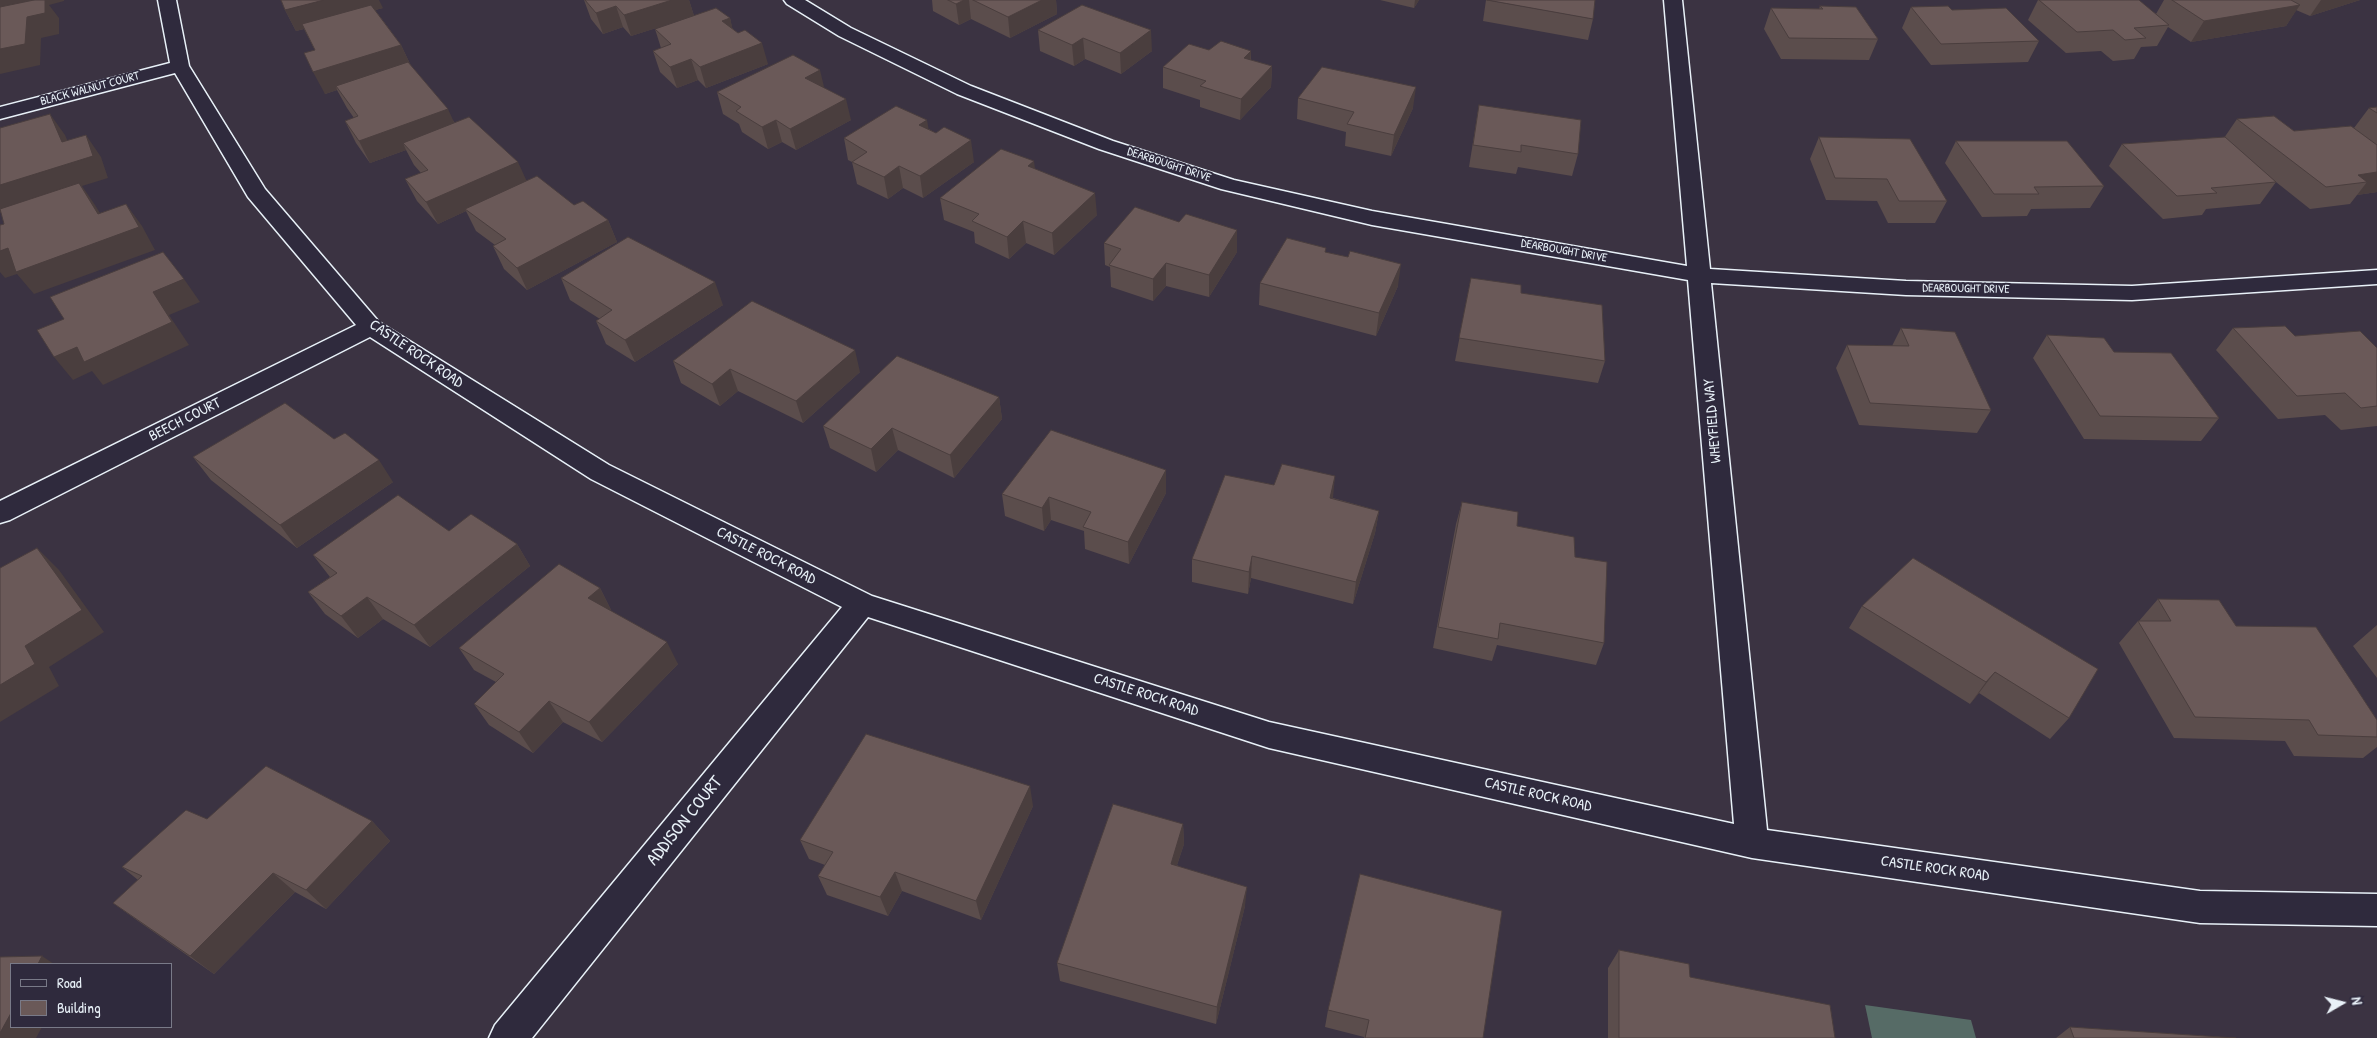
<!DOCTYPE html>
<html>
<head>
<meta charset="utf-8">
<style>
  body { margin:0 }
  #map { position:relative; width:2377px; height:1038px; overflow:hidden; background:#3b3342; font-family:"Patrick Hand",sans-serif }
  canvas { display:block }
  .legend { position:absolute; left:10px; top:963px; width:162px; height:65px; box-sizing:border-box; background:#2f2a3d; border:1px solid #797a88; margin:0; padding:6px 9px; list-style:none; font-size:15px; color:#e8f1f8 }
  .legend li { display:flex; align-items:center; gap:10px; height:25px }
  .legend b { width:25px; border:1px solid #797a88 }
  .north { position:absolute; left:2317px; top:978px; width:50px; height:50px; -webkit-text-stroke:4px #2f2a3d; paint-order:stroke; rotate:82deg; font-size:14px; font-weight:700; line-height:20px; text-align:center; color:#e8f1f8 }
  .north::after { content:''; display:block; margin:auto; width:18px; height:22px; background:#e8f1f8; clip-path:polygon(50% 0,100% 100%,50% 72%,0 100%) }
</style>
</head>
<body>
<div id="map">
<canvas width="2377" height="1038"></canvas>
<ul class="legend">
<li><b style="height:6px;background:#2f2a3d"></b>Road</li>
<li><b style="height:14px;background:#6a5958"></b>Building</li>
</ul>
<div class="north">N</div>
</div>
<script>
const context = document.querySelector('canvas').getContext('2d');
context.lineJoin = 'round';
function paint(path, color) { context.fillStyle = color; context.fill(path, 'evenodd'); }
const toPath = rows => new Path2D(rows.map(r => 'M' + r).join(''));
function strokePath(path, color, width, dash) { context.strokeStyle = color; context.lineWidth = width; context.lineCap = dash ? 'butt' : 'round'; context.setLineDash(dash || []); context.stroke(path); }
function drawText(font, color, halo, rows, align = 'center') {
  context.font = font + ' "Patrick Hand",sans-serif'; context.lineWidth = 4; context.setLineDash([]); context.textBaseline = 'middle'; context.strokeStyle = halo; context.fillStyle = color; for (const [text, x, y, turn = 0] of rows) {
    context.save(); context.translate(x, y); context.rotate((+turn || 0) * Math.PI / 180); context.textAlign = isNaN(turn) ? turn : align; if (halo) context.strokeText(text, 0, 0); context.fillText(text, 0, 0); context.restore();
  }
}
const green = toPath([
  [1865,1005,1971,1020,1976,1038,1872,1038]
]);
const minor = toPath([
  [158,0,176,0,189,66,265,189,379,322,609,465,872,596,1269,722,1734,824,1688,280,1372,225,1221,189,1099,149,957,94,839,36,787,4,784,0,805,0,851,28,971,86,1113,141,1234,180,1372,211,1687,266,1664,0,1682,0,1710,269,1906,281,2132,286,2377,270,2377,284,2132,300,1906,295,1711,283,1767,830,2200,891,2377,894,2377,926,2200,923,1752,858,1269,748,868,617,532,1038,489,1038,495,1025,842,607,591,479,370,337,10,520,0,523,0,501,356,325,248,197,175,73,0,119,0,107,170,63,158,0]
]);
const wall = toPath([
  [584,0,689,0,694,16,631,36,623,27,603,34,591,19],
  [932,0,1056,0,1057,14,1010,38,971,19,959,25,933,11],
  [1380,0,1419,0,1414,8],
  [1486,0,1593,19,1588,40,1483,21],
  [2038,0,2079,0,2156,14,2164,0,2360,0,2310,16,2296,10,2286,26,2191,42,2168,27,2157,46,2141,47,2134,59,2113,61,2101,51,2066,53,2028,20],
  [1082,5,1152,51,1121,74,1085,59,1074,66,1040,51,1038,30],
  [1820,6,1878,39,1869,60,1781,59,1764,29,1771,8,1819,9],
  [1911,7,2039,41,2028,62,1931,65,1902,28],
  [383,8,375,10,401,45,411,66,455,123,527,181,574,205,608,220,617,242,527,290,504,269,493,246,495,245,476,231,466,211,438,224,417,201,405,179,421,173,414,165,406,150,370,163,356,143,345,121,354,118,347,108,337,90,325,94,315,50,304,29,296,31,285,10],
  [730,18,732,28,768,64,706,88,698,80,677,88,660,72,653,51,661,48,655,29],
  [1209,50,1251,51,1251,60,1272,66,1271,87,1240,120,1200,107,1200,100,1163,88,1163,67],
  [824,88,851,120,796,150,782,142,768,149,742,132,739,124,723,114,717,92],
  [1298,98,1413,108,1391,156,1345,146,1346,132,1297,119],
  [1479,105,1578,154,1572,176,1518,167,1516,174,1469,167],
  [2377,107,2377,192,2357,195,2350,204,2310,209,2276,182,2260,204,2206,209,2202,215,2163,219,2109,166,2122,144,2224,138,2237,119,2294,131,2354,128,2369,108],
  [929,129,974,162,923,198,903,188,888,199,857,184,852,162,848,160,844,138],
  [1819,137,1947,201,1935,223,1888,223,1877,201,1826,200,1810,159],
  [1956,141,2104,186,2090,208,2031,209,2027,216,1982,217,1945,163],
  [1035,169,1097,215,1054,255,1026,243,1009,259,975,243,974,232,944,220,940,198],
  [1179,222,1237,230,1237,252,1209,297,1166,286,1153,301,1111,287,1110,267,1105,265,1104,243],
  [1326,248,1325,252,1348,257,1398,286,1376,336,1259,305,1260,283],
  [561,278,723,305,635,362,606,344,596,321,600,319,570,300],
  [1471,278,1521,293,1605,361,1598,383,1455,361],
  [1901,328,1991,410,1977,433,1859,425,1836,368,1847,345,1892,346],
  [2233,328,2377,348,2377,426,2341,430,2325,415,2278,419,2216,350],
  [2047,335,2114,352,2219,418,2201,441,2084,439,2033,358],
  [673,361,860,372,803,423,738,391,720,406,681,383],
  [999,397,1002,419,954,478,898,450,876,472,830,448,823,426],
  [193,457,393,482,297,548,211,480],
  [1166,493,1129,564,1085,549,1084,531,1051,520,1044,531,1005,516,1002,494],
  [1333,498,1379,511,1375,533,1353,604,1251,578,1248,594,1192,582,1192,559],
  [1462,502,1517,526,1575,557,1604,643,1596,665,1497,645,1492,661,1433,648,1456,524],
  [449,531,517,544,530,566,430,647,383,619,358,638,325,614,308,592,330,577,313,555],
  [1913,558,2069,718,2050,739,1979,693,1970,704,1849,628,1862,606],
  [600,588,611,610,611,611,678,664,602,742,563,722,533,753,489,725,474,704,496,682,474,670,459,648],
  [2158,599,2236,626,2377,720,2377,747,2363,758,2294,756,2285,741,2174,738,2119,643,2138,621,2139,621],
  [2377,625,2377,678,2353,646],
  [1033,806,981,920,902,891,888,916,827,895,818,876,825,865,809,859,800,840],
  [207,819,372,821,390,841,326,909,295,892,214,974,138,921,113,903,138,880,122,867],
  [1183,824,1184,844,1177,865,1245,906,1216,1024,1060,981,1057,963],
  [1619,950,1690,977,1835,1038,1608,1038,1608,968],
  [1328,1010,1483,1038,1364,1038,1364,1037,1325,1027],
  [2070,1027,2236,1038,2056,1038]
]);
const shadedWall = toPath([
  [0,0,64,0,64,1,49,5,59,18,59,34,41,38,40,65,0,74,0,49,27,17,0,16],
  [324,0,379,0,383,8,296,31,285,10],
  [672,0,689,0,694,16,631,36,624,15],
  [964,0,969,0,971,19,959,25,956,4],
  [1042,0,1056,0,1057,14,1010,38,1008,17],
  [1415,0,1419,0,1414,8],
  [2321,0,2360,0,2310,16],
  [2300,5,2286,26,2191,42,2204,21],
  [616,6,623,27,603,34,596,13],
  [730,18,735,39,722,21],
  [1151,30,1152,51,1121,74,1120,53],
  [1083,38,1085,59,1074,66,1072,45],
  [762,43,768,64,706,88,700,67],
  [401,45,411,66,336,86,337,90,325,94,313,72],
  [1251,51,1250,72,1244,58],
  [691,59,698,80,677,88,670,67],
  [1272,66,1271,87,1240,120,1241,99],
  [820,70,825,91,805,78],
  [1416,87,1413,108,1391,156,1394,135],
  [846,99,851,120,796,150,790,129],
  [448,109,458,131,403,143,406,150,370,163,359,141],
  [50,114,65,135,76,161,86,135,101,157,108,178,82,186,95,205,114,236,1,213,0,212,0,185,62,142],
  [776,120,782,142,768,149,762,127],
  [927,120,931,142,919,125],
  [971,140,974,162,923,198,920,176],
  [1034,161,1037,183,1028,166],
  [518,162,528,184,465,209,466,211,438,224,426,202],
  [899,166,903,188,888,199,884,177],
  [2377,172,2377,192,2357,195,2367,182,2358,175],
  [1095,193,1097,215,1054,255,1052,233],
  [126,204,142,226,155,250,34,294,17,274,5,278,0,272,0,251],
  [608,220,617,242,527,290,517,268],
  [1023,221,1026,243,1009,259,1007,237],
  [1237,230,1237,252,1209,297,1209,275],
  [1166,263,1166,286,1153,301,1153,279],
  [1401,264,1398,286,1376,336,1379,313],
  [184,279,200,302,169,315,189,345,103,385,92,371,73,380,54,357,153,292],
  [715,282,723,305,635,362,625,340],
  [855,350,860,372,803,423,796,401],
  [730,369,738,391,720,406,712,384],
  [999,397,1002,419,954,478,950,455],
  [892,428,898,450,876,472,871,449],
  [379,460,393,482,297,548,280,525],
  [1166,470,1166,493,1129,564,1128,542],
  [1335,476,1333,498,1330,498],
  [1049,497,1051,520,1044,531,1042,508],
  [1379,511,1375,533,1353,604,1356,582],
  [517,544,530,566,430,647,414,625],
  [37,548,59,570,104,632,49,667,59,686,0,722,0,685],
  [1252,556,1251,578,1248,594,1249,572],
  [600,588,611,610,600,620,588,598],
  [367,597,383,619,358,638,341,616],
  [667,642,678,664,602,742,589,722],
  [1995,672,1979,693,1970,704,1986,682],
  [549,701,563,722,533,753,519,732],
  [1030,786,1033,806,981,920,976,901],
  [372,821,390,841,326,909,306,890],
  [1183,824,1184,844,1171,883,1171,864],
  [895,872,902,891,888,916,880,897],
  [273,873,295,892,214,974,190,956],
  [1247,887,1245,906,1216,1024,1217,1007],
  [42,956,54,964,38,964],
  [11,1013,11,1027,42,1027,36,1038,0,1038,0,1033]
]);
const building = toPath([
  [34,0,45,0,45,13,27,17,25,44,0,49,0,7,34,0],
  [281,0,324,0,285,10,281,0],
  [585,0,672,0,624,15,616,6,596,13,585,0],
  [948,0,964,0,956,4,948,0],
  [973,0,1042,0,1008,17,973,0],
  [1487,0,1595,0,1593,19,1487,0],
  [2039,0,2139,0,2169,25,2134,28,2146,38,2125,40,2113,30,2077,32,2039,0],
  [2172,0,2291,0,2300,5,2204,21,2172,0],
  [371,5,401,45,313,72,304,53,315,50,302,24,371,5],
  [1082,5,1151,30,1120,53,1083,38,1072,45,1038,30,1082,5],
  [1820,6,1856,7,1878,39,1789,38,1771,8,1823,9,1820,6],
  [1948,6,1952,10,2006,8,2039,41,1941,44,1911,7,1948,6],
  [716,8,730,18,722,21,738,33,745,30,762,43,700,67,691,59,670,67,653,51,671,44,655,29,716,8],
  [1221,41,1251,51,1244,58,1272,66,1241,99,1200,86,1206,81,1163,67,1189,44,1209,50,1221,41],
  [793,55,820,70,805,78,846,99,790,129,776,120,762,127,736,111,741,107,717,92,793,55],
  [408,62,448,109,359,141,345,121,358,116,336,86,408,62],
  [1322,67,1416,87,1394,135,1347,124,1354,112,1298,98,1322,67],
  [1479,105,1581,120,1578,154,1521,145,1521,152,1473,145,1479,105],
  [896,106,927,120,919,125,936,133,944,127,971,140,920,176,899,166,884,177,852,162,867,152,844,138,896,106],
  [2377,107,2377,113,2369,108,2377,107],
  [50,114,62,142,86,135,93,156,0,185,0,128,50,114],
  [2274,116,2294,131,2351,126,2377,145,2377,172,2358,175,2367,182,2326,187,2237,119,2274,116],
  [469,117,518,162,426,202,405,179,428,170,403,143,469,117],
  [1819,137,1910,139,1947,201,1899,201,1887,179,1835,178,1819,137],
  [2225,137,2276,182,2211,188,2217,193,2177,196,2122,144,2225,137],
  [1956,141,2067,141,2104,186,2034,187,2039,194,1994,194,1956,141],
  [1001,149,1034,161,1028,166,1095,193,1052,233,1023,221,1007,237,972,221,979,214,940,198,1001,149],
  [537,176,574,205,583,201,608,220,517,268,493,246,506,239,465,209,537,176],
  [79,183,98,214,126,204,139,227,16,272,8,248,0,251,0,225,4,224,0,209,79,183],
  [1135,207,1179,222,1186,214,1237,230,1209,275,1166,263,1153,279,1109,265,1121,249,1104,243,1135,207],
  [628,237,715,282,625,340,596,321,612,310,561,278,628,237],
  [1287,238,1326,248,1325,252,1348,257,1350,251,1401,264,1379,313,1260,283,1287,238],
  [163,252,184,279,153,292,172,322,84,362,77,347,54,357,37,330,64,319,50,297,163,252],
  [1471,278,1521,285,1521,293,1602,305,1605,361,1459,338,1471,278],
  [752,301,855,350,796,401,730,369,712,384,673,361,752,301],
  [2285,326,2295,336,2360,331,2377,348,2377,406,2361,408,2345,393,2297,396,2233,328,2285,326],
  [1901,328,1955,332,1991,410,1870,403,1847,345,1909,346,1901,328],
  [2047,335,2104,338,2114,352,2171,353,2219,418,2100,416,2047,335],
  [897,356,999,397,950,455,892,428,871,449,823,426,897,356],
  [285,403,334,439,345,433,379,460,280,525,193,457,285,403],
  [1051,430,1166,470,1128,542,1083,527,1091,512,1049,497,1042,508,1002,494,1051,430],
  [1282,464,1335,476,1330,498,1379,511,1356,582,1252,556,1249,572,1192,559,1225,475,1274,485,1282,464],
  [398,495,449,531,471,514,517,544,414,625,367,597,341,616,308,592,337,573,313,555,398,495],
  [1462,502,1518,512,1517,526,1574,537,1575,557,1607,562,1604,643,1500,623,1498,639,1438,627,1462,502],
  [37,548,82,610,25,646,35,664,0,685,0,568,37,548],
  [1913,558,2098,669,2069,718,1995,672,1986,682,1862,606,1913,558],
  [559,564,600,588,588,598,667,642,589,722,549,701,519,732,474,704,504,674,459,648,559,564],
  [2158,599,2219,600,2236,626,2316,627,2377,720,2377,737,2318,735,2309,720,2195,717,2138,621,2171,621,2158,599],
  [866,734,1030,786,976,901,895,872,880,897,818,876,833,852,800,840,866,734],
  [266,766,372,821,306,890,273,873,190,956,113,903,142,876,122,867,186,810,207,819,266,766],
  [1113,804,1183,824,1171,864,1247,887,1217,1007,1057,963,1113,804],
  [1360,874,1502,911,1483,1038,1365,1038,1369,1020,1328,1010,1360,874],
  [1619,950,1689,964,1690,977,1830,1005,1835,1038,1619,1038,1619,950],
  [42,956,38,964,11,964,11,1013,0,1033,0,957,42,956],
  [2070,1027,2236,1038,2074,1038,2070,1027]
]);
const farStreetnames = [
  ["BLACK WALNUT COURT",90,89,-15],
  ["DEARBOUGHT DRIVE",1169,165,18],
  ["DEARBOUGHT DRIVE",1564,251,10],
  ["DEARBOUGHT DRIVE",1966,289,1]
];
const streetNames = [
  ["CASTLE ROCK ROAD",416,354,34],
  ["BEECH COURT",185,420,-27],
  ["WHEYFIELD WAY",1713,421,-95],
  ["CASTLE ROCK ROAD",766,556,27],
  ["CASTLE ROCK ROAD",1146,695,18],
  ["CASTLE ROCK ROAD",1538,795,13],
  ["CASTLE ROCK ROAD",1935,869,8]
];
const nearStreetnames = [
  ["ADDISON COURT",685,821,-51]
];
paint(green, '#566b66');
strokePath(minor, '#e8f1f8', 3);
paint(minor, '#2f2a3d');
paint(wall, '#5b4d4c');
paint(shadedWall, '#4a3e3e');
paint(building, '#6a5958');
strokePath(building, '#4a3e3e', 1);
drawText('12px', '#e8f1f8', '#2f2a3d', farStreetnames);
drawText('15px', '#e8f1f8', '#2f2a3d', streetNames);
drawText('18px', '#e8f1f8', '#2f2a3d', nearStreetnames);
</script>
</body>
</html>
